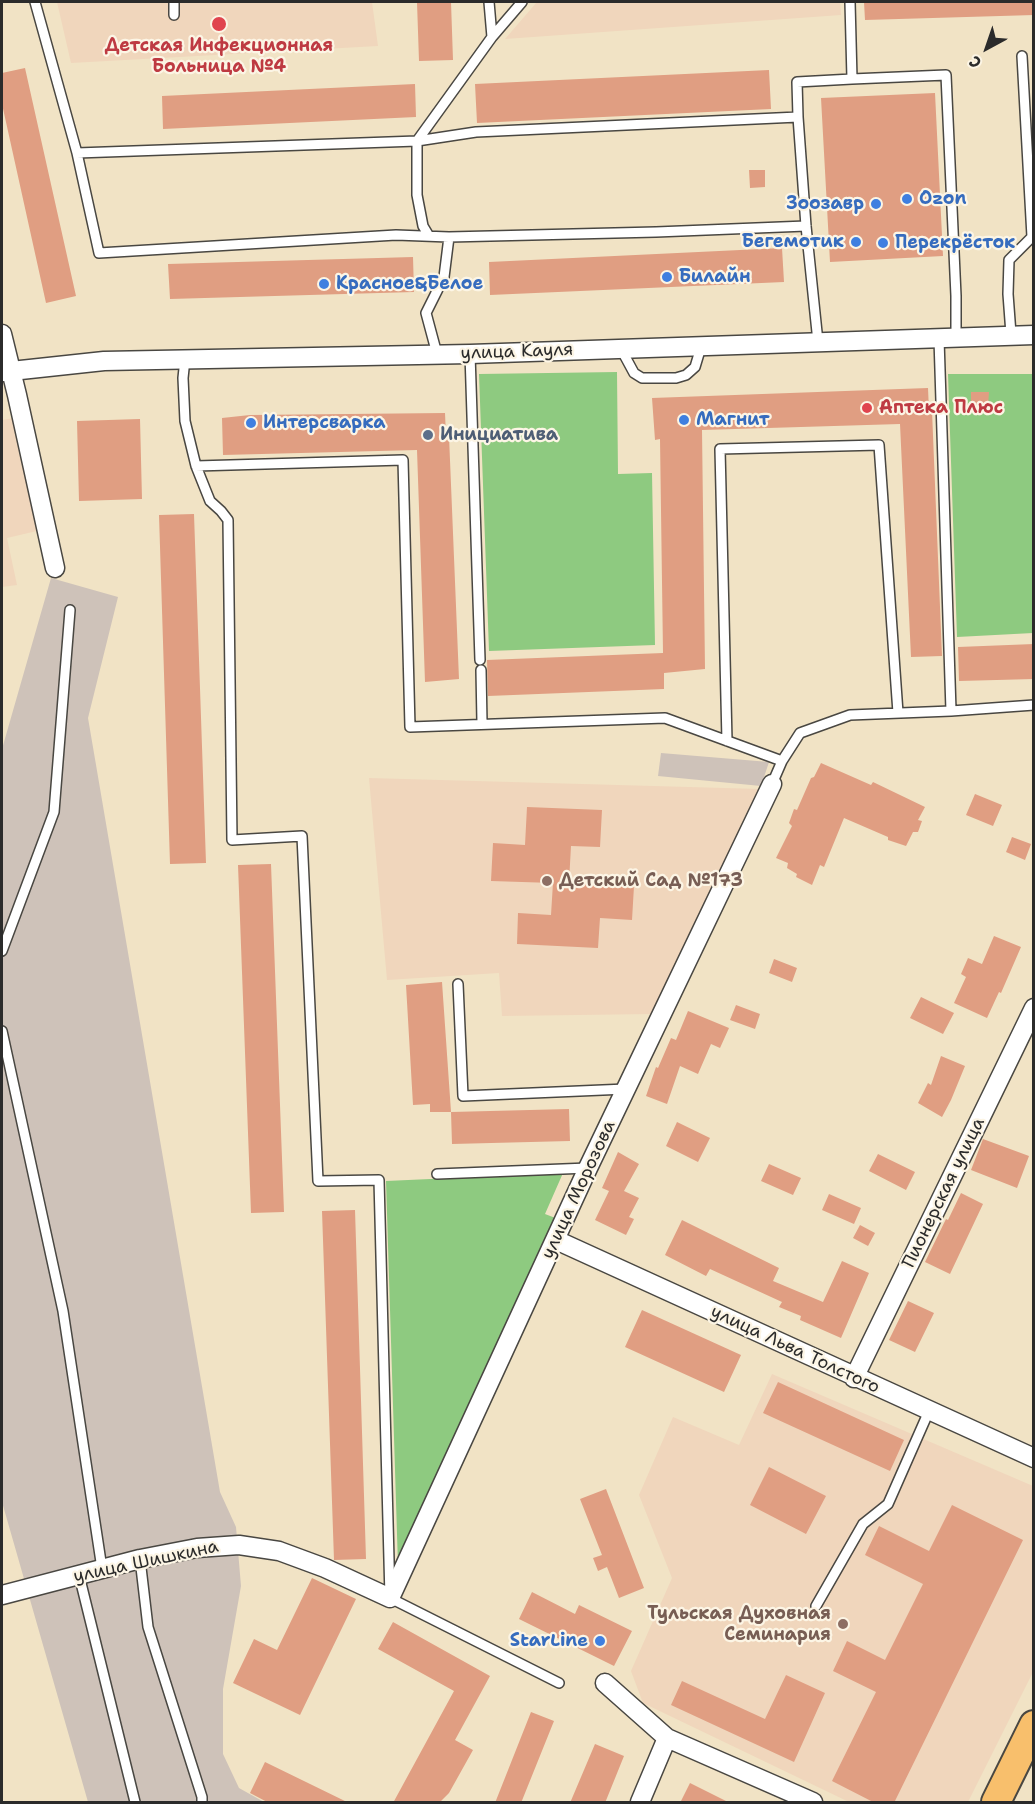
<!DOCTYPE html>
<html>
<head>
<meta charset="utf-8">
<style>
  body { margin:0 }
  #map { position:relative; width:1035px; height:1804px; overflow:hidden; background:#f1e3c5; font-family:"Shantell Sans",sans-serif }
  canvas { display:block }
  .frame { position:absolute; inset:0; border:3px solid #2b2b2b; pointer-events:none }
  .north { position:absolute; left:957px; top:18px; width:60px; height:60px; -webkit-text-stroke:4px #fcf5e5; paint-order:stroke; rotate:220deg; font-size:16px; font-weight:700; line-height:24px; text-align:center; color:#2b2b2b }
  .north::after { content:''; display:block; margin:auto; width:21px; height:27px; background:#2b2b2b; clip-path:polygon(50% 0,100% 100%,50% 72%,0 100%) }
</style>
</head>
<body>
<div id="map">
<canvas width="1035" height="1804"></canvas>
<div class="frame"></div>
<div class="north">С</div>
</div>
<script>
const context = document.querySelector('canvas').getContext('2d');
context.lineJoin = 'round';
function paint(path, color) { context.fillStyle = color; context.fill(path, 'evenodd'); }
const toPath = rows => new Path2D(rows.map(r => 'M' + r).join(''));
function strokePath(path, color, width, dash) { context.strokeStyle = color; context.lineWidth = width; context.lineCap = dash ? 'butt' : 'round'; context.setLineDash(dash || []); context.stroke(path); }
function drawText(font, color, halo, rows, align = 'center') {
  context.font = font + ' "Shantell Sans",sans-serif'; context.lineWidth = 4.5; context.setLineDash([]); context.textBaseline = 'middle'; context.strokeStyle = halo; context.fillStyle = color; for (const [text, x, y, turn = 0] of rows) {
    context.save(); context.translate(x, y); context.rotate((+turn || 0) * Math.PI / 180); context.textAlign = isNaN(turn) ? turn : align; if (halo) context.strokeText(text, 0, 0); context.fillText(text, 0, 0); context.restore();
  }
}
const built = toPath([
  [57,2,372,2,378,46,71,63],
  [537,2,840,2,841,15,505,39],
  [15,418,41,530,7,538,17,585,2,587,2,420],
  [369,778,760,789,653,1014,502,1016,499,973,387,980],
  [772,1374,1033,1486,1033,1672,968,1802,849,1802,643,1703,631,1671,672,1578,639,1495,673,1417,739,1445]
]);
const industrial = toPath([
  [51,578,118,597,88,718,220,1492,236,1527,241,1586,223,1689,223,1754,239,1788,264,1802,88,1802,2,1502,2,749],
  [661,753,769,762,761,786,658,776]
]);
const green = toPath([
  [617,372,618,474,652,473,655,645,489,651,479,374],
  [948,374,1033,374,1033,633,957,637],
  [563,1173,545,1214,558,1219,398,1566,386,1181]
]);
const building = toPath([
  [417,2,451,2,453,60,419,61],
  [864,2,1034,2,1034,15,865,20],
  [25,68,76,296,46,303,2,104,2,73],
  [769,70,771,109,477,123,475,84],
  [415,84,416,117,163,129,162,96],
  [935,93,943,256,830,262,821,98],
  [749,170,765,170,765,187,750,188],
  [782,248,784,282,490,295,489,262],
  [413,257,414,292,170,299,168,264],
  [928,388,929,411,932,411,942,656,911,657,900,424,702,430,705,669,664,673,664,689,488,696,487,660,663,653,660,439,655,440,652,398],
  [971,392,989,392,988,406,971,406],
  [445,413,446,436,449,436,459,679,425,682,417,450,223,455,222,418,250,415],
  [140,419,142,499,79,501,77,421],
  [194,514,206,863,170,864,159,515],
  [1034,644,1034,679,959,681,958,647],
  [821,763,871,785,873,782,925,807,918,820,922,821,918,832,913,832,906,846,888,840,888,837,844,818,824,867,820,865,812,885,796,877,797,874,787,868,788,863,776,858,792,826,789,823,794,809,797,810,811,778,814,777],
  [975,794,1002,805,993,826,966,815],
  [527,807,602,810,600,847,571,846,569,882,634,886,632,920,600,918,598,948,517,944,518,913,551,915,553,883,491,881,493,843,525,845],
  [1012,837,1031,844,1025,860,1006,852],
  [271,864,284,1212,251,1213,238,865],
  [994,936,1021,947,1001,993,999,992,987,1018,954,1003,966,977,961,974,968,958,982,964],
  [774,959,797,968,792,982,769,973],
  [442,982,451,1112,430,1112,430,1104,413,1105,406,985],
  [921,997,954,1013,943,1034,910,1018],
  [736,1005,760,1014,755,1029,730,1020],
  [688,1011,729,1028,720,1048,711,1044,698,1074,680,1066,667,1104,646,1096,656,1067,658,1068,671,1038,676,1040],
  [941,1056,965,1066,951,1100,942,1117,918,1103,928,1083,931,1085],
  [569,1109,570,1141,452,1144,451,1112],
  [677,1122,710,1138,698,1162,666,1146],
  [983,1139,1029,1156,1017,1188,971,1170],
  [618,1152,639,1164,624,1191,639,1198,629,1217,634,1219,626,1235,595,1220,609,1191,602,1188],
  [878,1154,915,1172,906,1190,869,1171],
  [769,1164,801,1178,793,1195,761,1181],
  [961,1193,983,1204,950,1274,925,1262,946,1219,948,1220],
  [829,1194,861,1208,854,1224,822,1210],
  [355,1210,366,1559,334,1560,322,1211],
  [682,1220,779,1268,773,1281,823,1302,842,1261,869,1273,841,1338,800,1320,801,1316,779,1307,782,1302,710,1269,706,1276,665,1255],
  [860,1225,875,1233,868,1246,853,1238],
  [908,1301,934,1313,915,1352,889,1340],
  [642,1310,741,1355,724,1392,625,1347],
  [778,1382,904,1440,890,1471,763,1413],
  [769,1467,826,1496,806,1534,750,1505],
  [606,1489,644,1588,619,1598,607,1567,598,1571,593,1558,602,1555,580,1499],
  [952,1505,1023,1540,894,1803,875,1803,832,1781,876,1692,833,1671,847,1641,885,1660,923,1584,865,1555,879,1526,929,1551],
  [312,1578,356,1599,300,1715,233,1683,254,1639,277,1650],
  [532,1592,575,1614,579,1605,632,1631,614,1666,519,1619],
  [393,1622,490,1676,455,1740,473,1750,449,1793,439,1803,393,1803,454,1691,378,1649],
  [786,1675,825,1693,794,1762,671,1705,682,1681,765,1719],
  [531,1712,554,1721,521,1803,495,1803],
  [595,1744,624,1756,605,1803,570,1803],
  [265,1762,349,1803,269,1803,250,1793],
  [690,1783,730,1803,680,1803]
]);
const service = toPath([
  [35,2,77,153,99,253,396,235,449,237,656,232,806,226],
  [174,2,174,15],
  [489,2,492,37],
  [850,2,852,79,946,75,956,296,956,338],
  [798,117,797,82,852,79],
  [77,153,417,141,476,132,798,117,806,226,818,342],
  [429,236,423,226,417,195,417,141,492,37,522,2],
  [1011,334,1008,294,1009,260,1032,237,1022,56],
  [939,339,951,711],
  [621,349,634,373,642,378,676,378,686,375,695,367,701,347],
  [437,354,426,313,444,277,449,237],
  [470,354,480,660],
  [185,359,183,378,185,421,196,466,210,501,221,511,228,520,232,840,302,836,318,1181,379,1180,390,1598,559,1683],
  [196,466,403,460,410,727,665,718,782,761,772,784],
  [481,670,482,723],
  [727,741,720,449,879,445,898,713],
  [782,761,800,733,850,715,951,711,1034,705],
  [2,951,54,812,70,610],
  [458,984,463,1096,626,1089],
  [2,1031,63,1311,101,1562,100,1569],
  [437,1174,588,1168],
  [140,1559,148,1627,202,1797,202,1802],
  [79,1575,135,1802],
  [816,1606,863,1524,888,1504,929,1411]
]);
const minor = toPath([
  [2,334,17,395,55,568],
  [2,372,104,361,470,354,1034,335],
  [556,1240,1034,1458],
  [854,1378,1034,1008],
  [2,1595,140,1559,197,1548,239,1545,279,1551,325,1568,390,1598,588,1168,772,784],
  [605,1683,667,1738,813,1802],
  [640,1802,667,1738]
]);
const primary = toPath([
  [996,1802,1034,1725]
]);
const markers = [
  [219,24,8,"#e0444e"],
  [907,199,6,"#3f7fe0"],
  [876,204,6,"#3f7fe0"],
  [856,242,6,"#3f7fe0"],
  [883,243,6,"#3f7fe0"],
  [667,277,6,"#3f7fe0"],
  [324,284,6,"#3f7fe0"],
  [867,408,6,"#e0444e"],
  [684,420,6,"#3f7fe0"],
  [251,423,6,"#3f7fe0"],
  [428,435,6,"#5c6f8a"],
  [547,881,6,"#8d6e63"],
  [843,1624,6,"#8d6e63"],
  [600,1641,6,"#3f7fe0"]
];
const healthNames = [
  ["Детская Инфекционная",219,46],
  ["Больница №4",219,67],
  ["Аптека Плюс",879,408,"left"]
];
const shopNames = [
  ["Ozon",919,199],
  ["Зоозавр",864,204,"right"],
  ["Бегемотик",844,242,"right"],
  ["Перекрёсток",895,243],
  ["Билайн",679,277],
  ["Красное&Белое",336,284],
  ["Магнит",696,420],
  ["Интерсварка",263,423],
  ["StarLine",588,1641,"right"]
];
const streetNames = [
  ["улица Кауля",517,352,-2],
  ["улица Морозова",579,1190,-65],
  ["Пионерская улица",944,1193,-64],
  ["улица Льва Толстого",795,1350,25],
  ["улица Шишкина",146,1562,-12]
];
const serviceNames = [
  ["Инициатива",440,435]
];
const educationNames = [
  ["Детский Сад №173",559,881],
  ["Тульская Духовная",831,1614,"right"],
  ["Семинария",831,1635,"right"]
];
paint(built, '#f0d6bc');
paint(industrial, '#cec2b9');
paint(green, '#8eca80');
paint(building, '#e09e82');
strokePath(service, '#494742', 12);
strokePath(minor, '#494742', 21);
strokePath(primary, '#494742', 32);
strokePath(service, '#fff', 9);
strokePath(minor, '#fff', 18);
strokePath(primary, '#f8bf6c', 28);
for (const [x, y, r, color] of markers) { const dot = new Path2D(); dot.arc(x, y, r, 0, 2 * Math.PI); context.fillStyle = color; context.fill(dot); strokePath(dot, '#fcf5e5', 2); }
drawText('bold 18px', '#be3a42', '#fcf5e5', healthNames);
drawText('bold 18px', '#366cbe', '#fcf5e5', shopNames, 'left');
drawText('18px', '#2b2b2b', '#fcf5e5', streetNames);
drawText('bold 18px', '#4e5e75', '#fcf5e5', serviceNames, 'left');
drawText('bold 18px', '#785e54', '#fcf5e5', educationNames, 'left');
</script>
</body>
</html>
